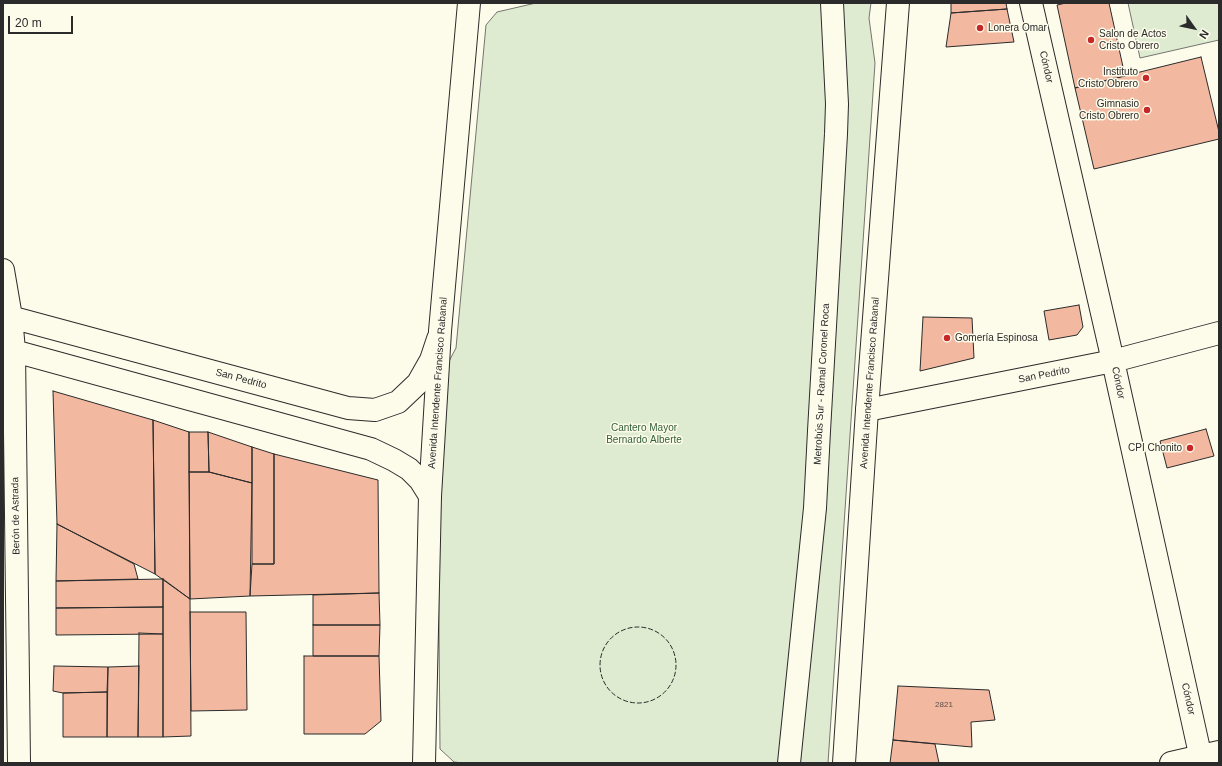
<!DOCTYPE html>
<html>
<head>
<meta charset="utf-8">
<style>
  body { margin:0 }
  #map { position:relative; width:1222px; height:766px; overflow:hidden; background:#fdfbea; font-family:Arial,sans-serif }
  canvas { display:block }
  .frame { position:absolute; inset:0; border:4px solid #2b2b2b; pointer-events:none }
  .north { position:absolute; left:1174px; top:8px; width:40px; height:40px; -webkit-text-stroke:3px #fdfbea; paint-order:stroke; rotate:123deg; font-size:11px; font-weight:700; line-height:16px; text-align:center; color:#2b2b2b }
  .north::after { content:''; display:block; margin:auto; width:14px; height:18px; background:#2b2b2b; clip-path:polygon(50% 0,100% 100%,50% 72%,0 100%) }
  .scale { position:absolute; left:8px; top:16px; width:65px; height:18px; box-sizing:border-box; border:2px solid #2b2b2b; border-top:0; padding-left:5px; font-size:12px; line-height:14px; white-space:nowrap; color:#2b2b2b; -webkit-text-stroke:3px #fdfbea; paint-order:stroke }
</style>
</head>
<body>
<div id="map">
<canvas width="1222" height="766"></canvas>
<div class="frame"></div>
<div class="north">N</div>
<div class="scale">20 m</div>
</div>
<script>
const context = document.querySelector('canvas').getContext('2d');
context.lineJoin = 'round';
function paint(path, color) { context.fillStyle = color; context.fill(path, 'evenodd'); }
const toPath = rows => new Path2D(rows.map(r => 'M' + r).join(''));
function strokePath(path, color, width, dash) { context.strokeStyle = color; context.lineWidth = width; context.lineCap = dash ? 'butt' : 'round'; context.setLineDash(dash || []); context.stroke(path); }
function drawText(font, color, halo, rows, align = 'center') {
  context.font = font + ' Arial,sans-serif'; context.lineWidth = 3; context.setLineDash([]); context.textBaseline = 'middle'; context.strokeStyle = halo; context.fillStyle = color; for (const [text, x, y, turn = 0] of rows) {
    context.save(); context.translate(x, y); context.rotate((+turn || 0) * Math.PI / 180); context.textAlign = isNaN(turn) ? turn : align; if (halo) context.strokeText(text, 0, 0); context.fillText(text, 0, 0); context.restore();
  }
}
const green = toPath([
  [536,3,871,3,869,18,875,63,828,763,463,763,454,762,440,749,437,384,456,348,486,25,497,12,536,3],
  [1128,3,1219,3,1219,40,1140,58,1128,3]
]);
const building = toPath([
  [951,3,1006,3,1007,9,951,13,951,3],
  [1066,3,1109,3,1125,76,1075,88,1057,5,1066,3],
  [1007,9,1014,42,946,47,951,13,1007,9],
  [1201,57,1219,132,1219,139,1094,169,1075,88,1201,57],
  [1079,305,1083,327,1077,335,1049,340,1044,311,1079,305],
  [923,317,972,318,974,358,920,371,923,317],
  [53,391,153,420,155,574,57,524,53,391],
  [153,420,189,432,190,599,155,574,153,420],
  [1206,429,1214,456,1167,468,1160,441,1206,429],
  [189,432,208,432,209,472,189,472,189,432],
  [208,432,252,447,252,483,209,472,208,432],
  [252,447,274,454,274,564,252,564,252,447],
  [274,454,378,480,379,593,250,596,252,564,274,564,274,454],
  [189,472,209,472,252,483,250,596,190,599,189,472],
  [57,524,134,564,138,579,56,581,57,524],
  [163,579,163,607,56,608,56,581,163,579],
  [163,579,190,599,191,736,163,737,163,579],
  [379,593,380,625,313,625,313,595,379,593],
  [163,607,163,634,56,635,56,608,163,607],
  [190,612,246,612,247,710,191,711,190,612],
  [313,625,380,625,379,656,313,656,313,625],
  [139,633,163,634,163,737,138,737,139,633],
  [304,656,379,656,381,721,365,734,304,734,304,656],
  [54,666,108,667,107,692,63,693,53,691,54,666],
  [139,666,138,737,107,737,108,667,139,666],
  [898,686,989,690,995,720,971,722,972,747,893,740,898,686],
  [107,692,107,737,63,737,63,693,107,692],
  [893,740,935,744,939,763,890,763,893,740]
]);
const minor = toPath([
  [1031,3,1113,361,1202,763],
  [3,270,11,317,14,350,19,763],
  [3,315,348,408,375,410,398,402,418,383,431,360,438,339],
  [3,348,371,449,394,460,409,469,420,480,430,496],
  [867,410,1113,361,1219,333],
  [789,763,815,508,819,431,836,134,837,104,832,3],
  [1171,763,1219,752]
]);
const major = toPath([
  [424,763,430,496,440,331,469,3],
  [844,763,867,410,898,3]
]);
const fence = toPath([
  '600 665a38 38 0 1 1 76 0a38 38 0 1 1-76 0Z'
]);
const markers = [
  [980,28,4,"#c62828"],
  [1091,40,4,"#c62828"],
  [1146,78,4,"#c62828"],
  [1147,110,4,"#c62828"],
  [947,338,4,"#c62828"],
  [1190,448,4,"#c62828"]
];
const numberNames = [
  ["2821",944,705]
];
const poiNames = [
  ["Lonera Omar",988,28],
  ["Salon de Actos",1099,34],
  ["Cristo Obrero",1099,46],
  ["Instituto",1138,72,"right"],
  ["Cristo Obrero",1138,84,"right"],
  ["Gimnasio",1139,104,"right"],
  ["Cristo Obrero",1139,116,"right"],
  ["Gomería Espinosa",955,338],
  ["CPI Chonito",1182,448,"right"]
];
const streetNames = [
  ["Cóndor",1046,67,77],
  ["San Pedrito",1044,375,-11],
  ["San Pedrito",241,379,15],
  ["Avenida Intendente Francisco Rabanal",438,383,-86],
  ["Avenida Intendente Francisco Rabanal",870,383,-86],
  ["Cóndor",1118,383,78],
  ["Metrobús Sur - Ramal Coronel Roca",822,384,-87],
  ["Berón de Astrada",16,516,-91],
  ["Cóndor",1188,699,77]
];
const parkNames = [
  ["Cantero Mayor",644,428],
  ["Bernardo Alberte",644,440]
];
paint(green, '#deebd1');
strokePath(green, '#74746e', 1);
paint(building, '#f2b8a0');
strokePath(building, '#2b2b2b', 1);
strokePath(minor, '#2b2b2b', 24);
strokePath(major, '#2b2b2b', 24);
strokePath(minor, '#fdfbea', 22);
strokePath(major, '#fdfbea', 22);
strokePath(fence, '#2b2b2b', 1, [5, 2]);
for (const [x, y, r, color] of markers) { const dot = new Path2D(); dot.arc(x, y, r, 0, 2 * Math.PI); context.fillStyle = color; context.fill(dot); strokePath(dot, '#fdfbea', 1.5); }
drawText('8px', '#5d4e48', null, numberNames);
drawText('10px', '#2b2b2b', '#fdfbea', poiNames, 'left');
drawText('10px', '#2b2b2b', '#fdfbea', streetNames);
drawText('10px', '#34623c', '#fdfbea', parkNames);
</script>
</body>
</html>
